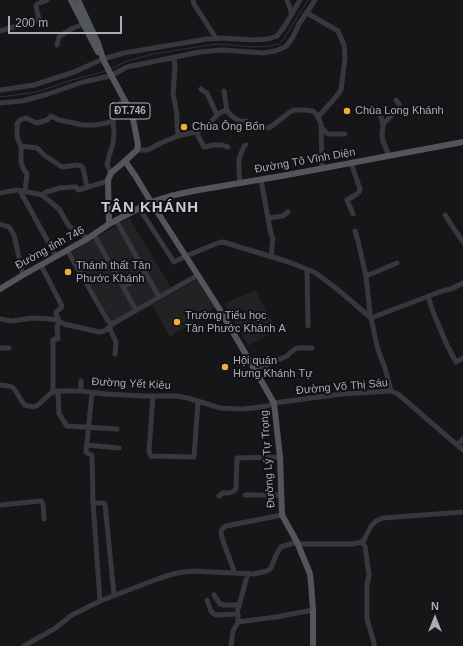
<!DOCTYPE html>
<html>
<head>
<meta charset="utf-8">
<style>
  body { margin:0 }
  #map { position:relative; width:463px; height:646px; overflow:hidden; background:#161618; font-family:Arial,sans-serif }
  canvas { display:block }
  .north { position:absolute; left:415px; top:598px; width:40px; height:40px; -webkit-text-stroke:3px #111113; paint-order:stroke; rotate:0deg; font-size:11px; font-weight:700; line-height:16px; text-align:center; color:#a8adb8 }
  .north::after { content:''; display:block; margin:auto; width:14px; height:18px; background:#a8adb8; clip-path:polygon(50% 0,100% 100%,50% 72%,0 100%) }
  .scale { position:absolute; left:8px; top:16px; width:114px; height:18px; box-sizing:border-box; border:2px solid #a8adb8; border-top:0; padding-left:5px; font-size:12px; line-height:14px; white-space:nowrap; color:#a8adb8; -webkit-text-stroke:3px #111113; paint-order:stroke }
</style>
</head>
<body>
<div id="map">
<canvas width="463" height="646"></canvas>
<div class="north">N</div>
<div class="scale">200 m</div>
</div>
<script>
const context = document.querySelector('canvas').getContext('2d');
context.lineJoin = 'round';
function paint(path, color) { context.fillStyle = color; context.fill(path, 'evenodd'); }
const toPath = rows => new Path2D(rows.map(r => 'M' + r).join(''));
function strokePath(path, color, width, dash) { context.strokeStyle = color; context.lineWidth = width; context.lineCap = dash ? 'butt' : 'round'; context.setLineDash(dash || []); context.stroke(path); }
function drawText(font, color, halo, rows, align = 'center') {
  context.font = font + ' Arial,sans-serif'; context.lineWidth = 4; context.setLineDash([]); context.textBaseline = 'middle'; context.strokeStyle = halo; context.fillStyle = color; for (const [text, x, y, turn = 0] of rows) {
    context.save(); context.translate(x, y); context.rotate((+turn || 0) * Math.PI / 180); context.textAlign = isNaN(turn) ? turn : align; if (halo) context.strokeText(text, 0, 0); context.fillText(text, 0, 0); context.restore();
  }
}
const built = toPath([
  [130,218,134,226,171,287,112,322,71,252],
  [198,279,216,307,170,337,152,305],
  [255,290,277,330,248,346,224,304]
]);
const stream = toPath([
  [111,69,127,61,153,54,216,44,255,47,270,46,279,44,283,40,308,0],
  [0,97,37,92,72,80,106,71]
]);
const minor = toPath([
  [193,0,194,4,216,38],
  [287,0,292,14],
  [307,13,338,31,344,45,345,58,341,90,335,98,318,117],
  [0,31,39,19,36,6,37,4,47,0],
  [57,45,59,37,60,36,73,28,84,24],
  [174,57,175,66,173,95,175,103,177,116,177,124,178,136],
  [201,89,203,91,207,93,217,115],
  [0,90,34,85,74,72,103,59,124,53,207,39,222,38,253,40,268,39,277,36,284,27,300,0],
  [224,91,227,111],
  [0,103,22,101,48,94,83,82,110,76,127,67,200,52,222,50,264,53,275,51,285,47,288,44,293,37,299,24,315,0],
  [380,114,383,124,382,135,383,141,389,156],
  [383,124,399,108,399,104,396,100],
  [321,127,328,134,345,134],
  [196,132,204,147,213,145,222,145,228,147],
  [21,146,37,148,44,155,62,167,77,165,81,166,83,168,87,187],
  [137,150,148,150,161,143,178,136,199,131,208,125,218,114,224,111,227,111,233,117,242,122,246,121,260,127,268,128,272,126,290,112,294,110,304,110,313,111,317,115,321,124,322,168],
  [351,163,360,189,359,192,357,194,347,200,353,214],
  [111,173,107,165,109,156,113,144,114,133,113,120],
  [261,180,268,218],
  [240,183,239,172,239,159,244,146,246,145],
  [20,191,56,256],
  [25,191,27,174,23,168,21,162,21,146,19,142,17,136,17,124,20,120,26,118,37,123,47,120,51,116,59,120,83,125,96,125,107,123,113,120,117,115,118,106,124,100],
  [0,193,17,190,33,193,42,195,59,209,69,226,75,231,82,233,87,239],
  [42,195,46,192,60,188,73,187,76,187,78,190,108,181],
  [139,208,174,262,186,256,218,243,223,242,289,262,314,272,320,276,337,289,371,318,378,350,385,368,391,391],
  [445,215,463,242],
  [116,220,159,297],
  [0,224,9,227,14,235,23,275],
  [355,231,358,241,366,276,370,313,370,316],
  [94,235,136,310],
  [67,250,108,321,112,324,198,275],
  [271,257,273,238,271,234,268,218,283,216,288,212],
  [41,265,62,306,61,308,56,312,56,313,59,322,57,327,58,339,54,339,53,340,53,392],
  [307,270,308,326],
  [366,276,397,263],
  [123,287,146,274],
  [428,296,433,312,447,345,456,362,463,358],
  [371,318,442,291,451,289,463,283],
  [0,319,12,321,32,318,51,319,57,320,64,324,99,332,104,331,109,328,112,324],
  [109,327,116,342,115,354],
  [0,348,9,348],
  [255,370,287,356,291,352,297,348,312,348],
  [81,381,81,391],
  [0,385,9,386,12,387,15,390,23,403,25,405,33,407,38,405,51,393,58,391,81,391,106,394,143,396,177,396,188,398,220,408,241,409,253,408,267,406,274,403,342,394,391,391,398,394,463,450],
  [58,391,59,414,67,426,117,429],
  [92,393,86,452,87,453,92,455,93,503,100,601],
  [153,396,149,451,151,456,194,457,198,401],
  [87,445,119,448],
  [457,445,463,439],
  [245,495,281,495],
  [219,496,223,493,229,493,234,491,236,488,237,458,280,457],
  [93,503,102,503,105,504,114,595],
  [0,505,41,501,42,502,43,504,44,519],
  [361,542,365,546,369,575,367,585,367,619,374,643,374,646],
  [297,544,353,544,361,542,364,540,371,526,376,521,383,518,463,512],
  [235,573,224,544,221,533,222,529,226,526,282,515],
  [214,595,220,604,224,605,239,605],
  [207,600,211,611,214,614,216,615,238,614,238,622,233,631,231,646],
  [237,613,240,602,248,573],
  [238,622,276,617,313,610],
  [24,646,54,629,72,615,100,601,160,578,177,573,193,571,254,574,267,571,271,568,276,555,281,547,297,542]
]);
const major = toPath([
  [71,0,98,52],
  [78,0,98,43,103,59,110,73,132,114,137,139,138,145,137,150,125,161,111,173,108,180,109,224],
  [125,161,136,177,151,202,217,305,255,370,274,403,280,457,282,515,297,542,310,574,311,583,313,610,313,646],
  [0,289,23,275,87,239,109,224,151,202,170,196,193,191,287,175,463,142]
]);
const markers = [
  [347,111,4,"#f2b134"],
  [184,127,4,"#f2b134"],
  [68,272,4,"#f2b134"],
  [177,322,4,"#f2b134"],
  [225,367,4,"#f2b134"]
];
const shields = [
  [130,111,40]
];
const shieldNames = [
  ["ĐT.746",130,111]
];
const poiNames = [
  ["Chùa Long Khánh",355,111],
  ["Chùa Ông Bổn",192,127],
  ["Thánh thất Tân",76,266],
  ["Phước Khánh",76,279],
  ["Trường Tiểu học",185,316],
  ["Tân Phước Khánh A",185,329],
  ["Hội quán",233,361],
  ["Hưng Khánh Tự",233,374]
];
const streetNames = [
  ["Đường Tô Vĩnh Diện",305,161,-10],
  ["Đường tỉnh 746",50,248,-29],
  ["Đường Yết Kiêu",131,384,3],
  ["Đường Võ Thị Sáu",342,387,-5],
  ["Đường Lý Tự Trọng",268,459,-94]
];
const districtNames = [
  ["TÂN KHÁNH",150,208]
];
paint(built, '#222225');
strokePath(stream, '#2c353c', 1);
strokePath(minor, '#37383d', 5);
strokePath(major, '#53555c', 6);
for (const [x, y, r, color] of markers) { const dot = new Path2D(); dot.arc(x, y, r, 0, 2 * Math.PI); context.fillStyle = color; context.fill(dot); strokePath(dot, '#111113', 1.5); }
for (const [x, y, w] of shields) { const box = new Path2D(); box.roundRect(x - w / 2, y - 8, w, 16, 3); context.fillStyle = '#111113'; context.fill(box); strokePath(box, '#a8adb8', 1); }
drawText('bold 10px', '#a8adb8', null, shieldNames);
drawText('11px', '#a8adb8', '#111113', poiNames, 'left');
drawText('11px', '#a8adb8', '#111113', streetNames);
context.letterSpacing = '1px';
drawText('bold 15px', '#c9ccd4', '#111113', districtNames);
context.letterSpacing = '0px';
</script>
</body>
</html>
